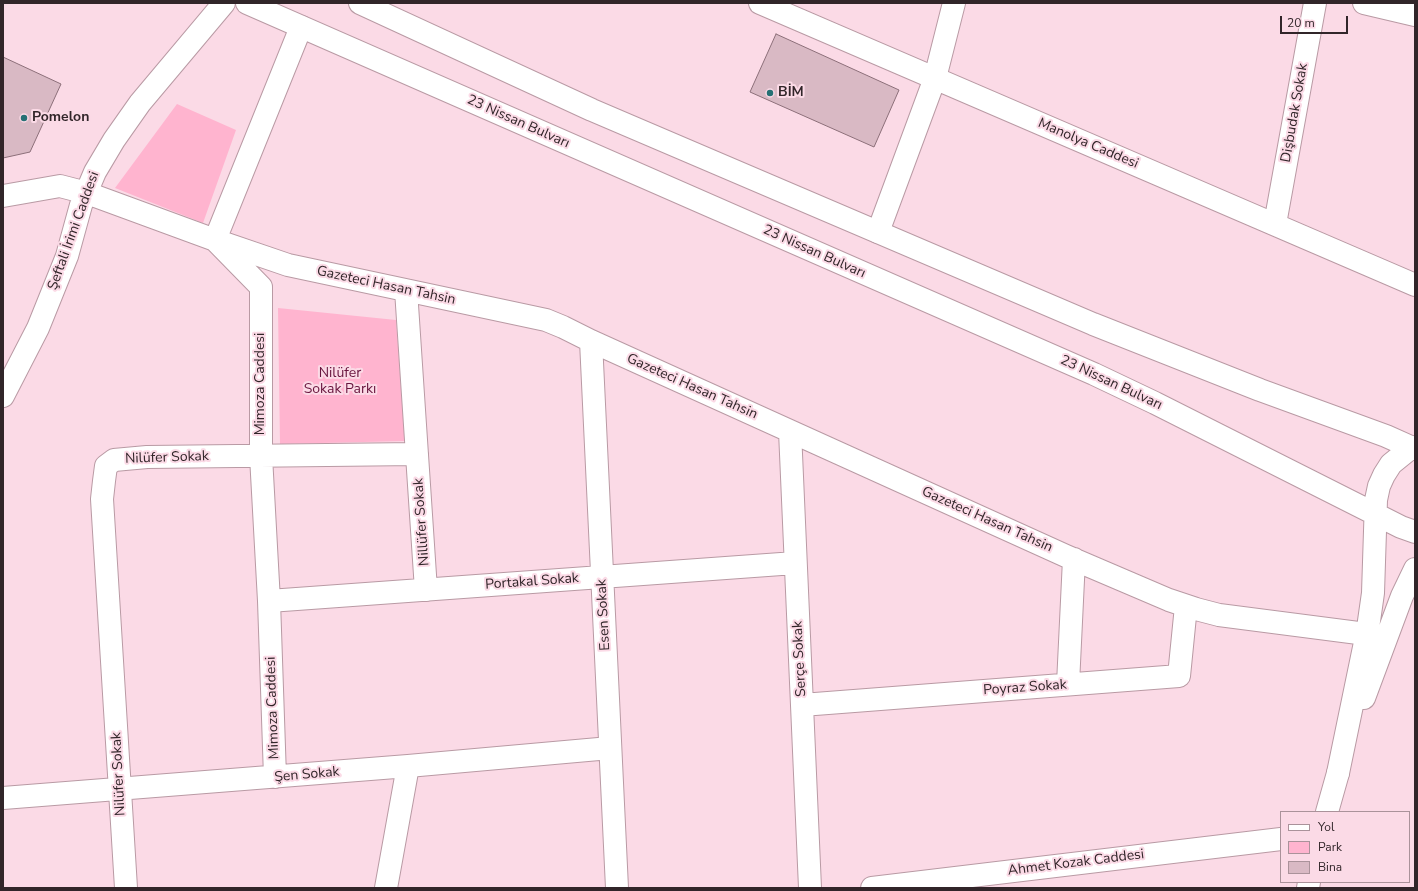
<!DOCTYPE html>
<html>
<head>
<meta charset="utf-8">
<style>
  body { margin:0 }
  #map { position:relative; width:1418px; height:891px; overflow:hidden; background:#fbdae6; font-family:"Nunito Sans",sans-serif }
  canvas { display:block }
  .frame { position:absolute; inset:0; border:4px solid #312529; pointer-events:none }
  .legend { position:absolute; left:1280px; top:811px; width:130px; height:72px; box-sizing:border-box; background:#fbdae6; border:1px solid #aa929a; margin:0; padding:5px 7px; list-style:none; font-size:12px; color:#312529 }
  .legend li { display:flex; align-items:center; gap:8px; height:20px }
  .legend b { width:20px; border:1px solid #aa929a }
  .scale { position:absolute; left:1280px; top:16px; width:68px; height:18px; box-sizing:border-box; border:2px solid #312529; border-top:0; padding-left:5px; font-size:12px; line-height:14px; white-space:nowrap; color:#312529; -webkit-text-stroke:3px #fbdae6; paint-order:stroke }
</style>
</head>
<body>
<div id="map">
<canvas width="1418" height="891"></canvas>
<div class="frame"></div>
<ul class="legend">
<li><b style="height:5px;background:#fff"></b>Yol</li>
<li><b style="height:11px;background:#ffb4cf"></b>Park</li>
<li><b style="height:11px;background:#d9b9c4"></b>Bina</li>
</ul>
<div class="scale">20 m</div>
</div>
<script>
const context = document.querySelector('canvas').getContext('2d');
context.lineJoin = 'round';
function paint(path, color) { context.fillStyle = color; context.fill(path, 'evenodd'); }
const toPath = rows => new Path2D(rows.map(r => 'M' + r).join(''));
function strokePath(path, color, width, dash) { context.strokeStyle = color; context.lineWidth = width; context.lineCap = dash ? 'butt' : 'round'; context.setLineDash(dash || []); context.stroke(path); }
function drawText(font, color, halo, rows, align = 'center') {
  context.font = font + ' "Nunito Sans",sans-serif'; context.lineWidth = 4; context.setLineDash([]); context.textBaseline = 'middle'; context.strokeStyle = halo; context.fillStyle = color; for (const [text, x, y, turn = 0] of rows) {
    context.save(); context.translate(x, y); context.rotate((+turn || 0) * Math.PI / 180); context.textAlign = isNaN(turn) ? turn : align; if (halo) context.strokeText(text, 0, 0); context.fillText(text, 0, 0); context.restore();
  }
}
const green = toPath([
  [177,104,236,130,203,223,115,188],
  [278,308,396,320,405,441,280,444]
]);
const building = toPath([
  [776,34,899,90,874,147,750,92,776,34],
  [3,57,61,84,30,152,3,158,3,57]
]);
const street = toPath([
  [760,3,1415,285],
  [1364,3,1415,15],
  [3,196,60,186,87,193,215,240,288,265,546,320,563,327,591,341,1066,556,1169,600,1196,609,1219,615,1366,634],
  [1275,224,1315,3],
  [878,232,935,78,954,3],
  [406,290,426,590],
  [591,341,617,888],
  [3,396,38,328,67,256,81,205,95,172,114,140,140,103,224,3],
  [790,431,810,888],
  [269,601,795,563],
  [1068,684,1074,559],
  [802,705,1179,676,1186,606],
  [275,777,269,601,261,456,261,287,215,240,301,27],
  [3,798,408,766,610,748],
  [126,888,102,499,104,481,106,466,114,460,147,457,417,454],
  [386,888,408,766],
  [872,888,1281,839]
]);
const secondary = toPath([
  [1327,812,1338,773],
  [1308,888,1309,882]
]);
const highway = toPath([
  [247,3,1094,374,1155,403,1401,527,1415,532],
  [360,3,592,110,1093,324,1260,390,1386,436,1415,449],
  [1364,698,1402,596,1415,569],
  [1338,773,1368,628,1373,593,1376,500,1379,486,1384,475,1391,464,1412,447]
]);
const markers = [
  [770,93,4,"#257074"],
  [24,118,4,"#257074"]
];
const poiNames = [
  ["BİM",778,93],
  ["Pomelon",32,118]
];
const streetNames = [
  ["Dişbudak Sokak",1295,113,-80],
  ["23 Nissan Bulvarı",518,122,24],
  ["Manolya Caddesi",1088,144,23],
  ["Şeftali İrimi Caddesi",74,231,-70],
  ["23 Nissan Bulvarı",814,252,24],
  ["Gazeteci Hasan Tahsin",386,286,12],
  ["23 Nissan Bulvarı",1111,383,25],
  ["Mimoza Caddesi",261,384,-90],
  ["Gazeteci Hasan Tahsin",692,387,24],
  ["Nilüfer Sokak",167,458,-2],
  ["Gazeteci Hasan Tahsin",987,520,24],
  ["Nillüfer Sokak",422,522,-94],
  ["Portakal Sokak",532,582,-4],
  ["Esen Sokak",604,615,-93],
  ["Serçe Sokak",800,659,-93],
  ["Poyraz Sokak",1025,688,-4],
  ["Mimoza Caddesi",273,708,-92],
  ["Nilüfer Sokak",119,774,-93],
  ["Şen Sokak",307,775,-5],
  ["Ahmet Kozak Caddesi",1076,863,-7]
];
const parkNames = [
  ["Nilüfer",340,374],
  ["Sokak Parkı",340,390]
];
paint(green, '#ffb4cf');
paint(building, '#d9b9c4');
strokePath(building, '#8c6f79', 1);
strokePath(street, '#b99aa4', 24);
strokePath(secondary, '#b99aa4', 24);
strokePath(highway, '#b99aa4', 24);
strokePath(street, '#fff', 22);
strokePath(secondary, '#fff', 22);
strokePath(highway, '#fff', 22);
for (const [x, y, r, color] of markers) { const dot = new Path2D(); dot.arc(x, y, r, 0, 2 * Math.PI); context.fillStyle = color; context.fill(dot); strokePath(dot, '#fbdae6', 1.5); }
drawText('bold 14px', '#312529', '#fbdae6', poiNames, 'left');
drawText('14px', '#312529', '#fbdae6', streetNames);
drawText('14px', '#68153e', '#fbdae6', parkNames);
</script>
</body>
</html>
